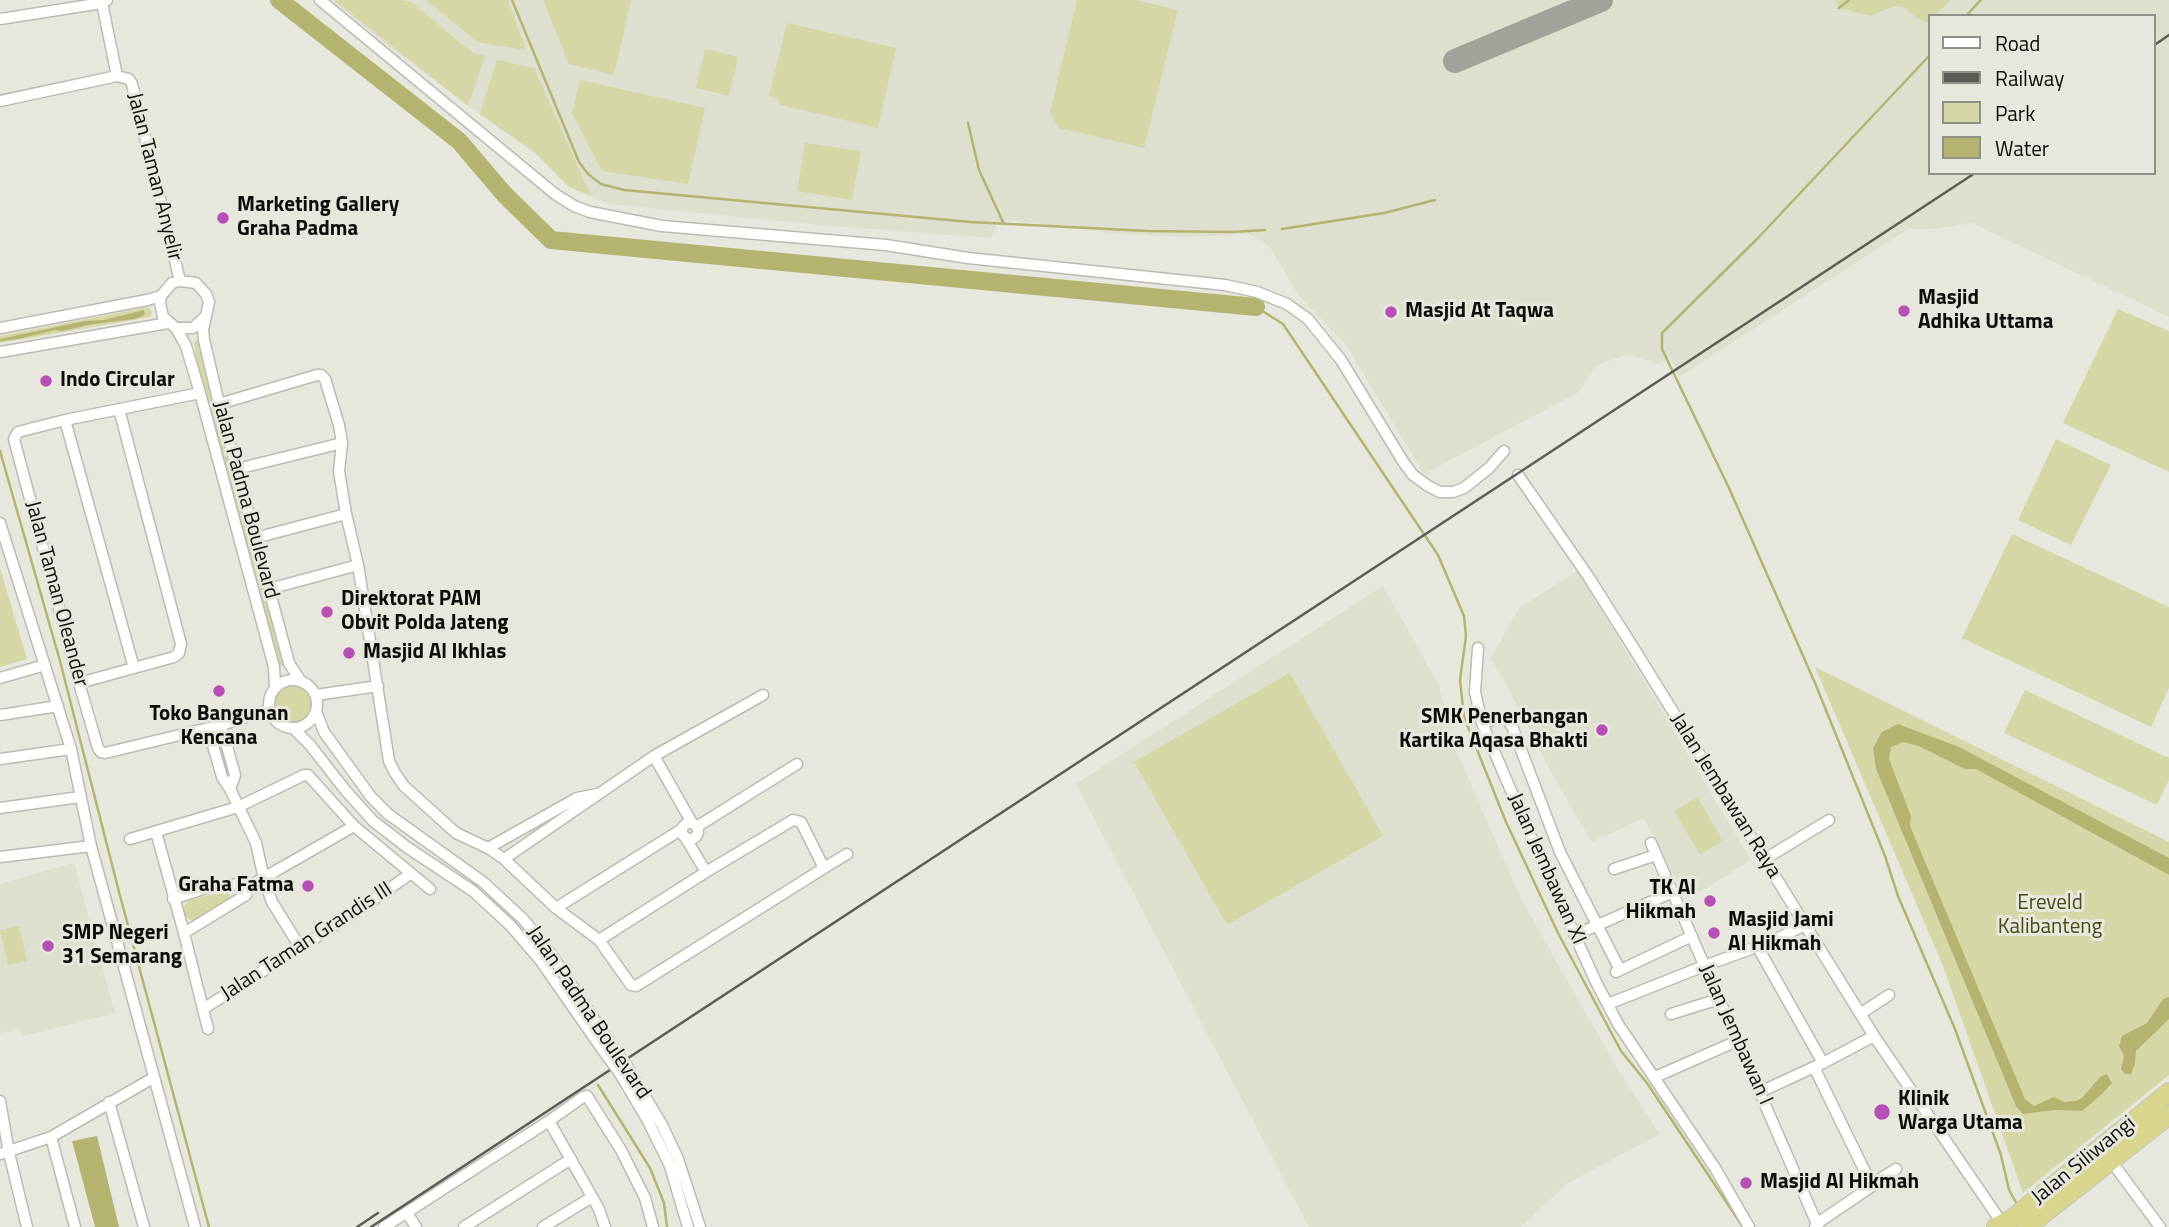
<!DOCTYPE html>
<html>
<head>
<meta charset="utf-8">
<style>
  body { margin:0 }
  #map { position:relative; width:2169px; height:1227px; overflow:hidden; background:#e7e7de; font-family:"Titillium Web",sans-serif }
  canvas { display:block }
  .legend { position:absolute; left:1928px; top:14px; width:228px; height:161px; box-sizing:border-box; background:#e7e7de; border:2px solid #909089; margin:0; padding:9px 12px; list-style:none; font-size:21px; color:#0d0d0a }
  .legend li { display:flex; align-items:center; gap:14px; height:35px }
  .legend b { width:35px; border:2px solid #909089 }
</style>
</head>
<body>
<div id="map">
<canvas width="2169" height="1227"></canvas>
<ul class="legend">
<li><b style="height:9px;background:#fff"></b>Road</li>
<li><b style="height:9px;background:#5c5c56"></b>Railway</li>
<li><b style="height:19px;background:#d6d7a6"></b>Park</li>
<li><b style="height:19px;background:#b4b471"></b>Water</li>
</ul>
</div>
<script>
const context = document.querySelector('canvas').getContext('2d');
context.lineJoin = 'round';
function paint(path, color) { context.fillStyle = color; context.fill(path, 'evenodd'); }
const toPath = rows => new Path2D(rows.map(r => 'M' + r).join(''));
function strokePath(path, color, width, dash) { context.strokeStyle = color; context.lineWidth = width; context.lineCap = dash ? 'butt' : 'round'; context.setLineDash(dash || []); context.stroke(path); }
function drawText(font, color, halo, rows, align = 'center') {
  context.font = font + ' "Titillium Web",sans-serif'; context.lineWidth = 6; context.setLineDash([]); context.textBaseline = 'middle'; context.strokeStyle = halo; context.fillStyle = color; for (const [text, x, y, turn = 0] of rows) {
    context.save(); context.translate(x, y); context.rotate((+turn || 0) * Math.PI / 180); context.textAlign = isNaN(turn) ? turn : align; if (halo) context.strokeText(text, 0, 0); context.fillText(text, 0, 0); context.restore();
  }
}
const built = toPath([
  [332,0,2169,0,2169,317,1972,223,1934,229,1908,229,1679,377,1670,357,1659,364,1628,354,1597,365,1579,392,1424,474,1346,345,1299,296,1270,247,1249,234,1180,237,1113,233,1008,220,997,224,991,238,820,225,610,204,569,187,535,153,474,110,374,35],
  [1929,16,2153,16,2153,173,1929,173],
  [1578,571,1751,860,1708,887,1685,898,1644,818,1592,842,1552,774,1507,686,1490,659,1520,607],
  [1383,586,1439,685,1455,748,1522,901,1617,1068,1660,1134,1568,1183,1521,1227,1309,1227,1076,784],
  [74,863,115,1013,22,1036,20,1029,0,1033,0,884]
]);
const green = toPath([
  [334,0,401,0,411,2,473,53,485,56,468,106],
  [426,0,508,0,526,50,478,42],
  [543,0,631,0,614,75,569,64],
  [1077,0,1135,0,1178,10,1144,148,1059,128,1050,112],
  [1835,0,1950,0,1935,16,1929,16,1928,23,1916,18,1906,8,1897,6,1884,10,1871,16,1839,8],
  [787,23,896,48,878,128,781,105,776,98,769,96],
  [705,49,738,57,729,96,696,88],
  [497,60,534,68,591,196,569,187,535,153,480,114],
  [580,80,705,108,688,184,602,171,572,113],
  [805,143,861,151,852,200,797,191],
  [149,307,152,313,150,317,0,343,0,336],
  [2118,309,2169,331,2169,472,2063,423],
  [198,340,200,342,285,664,284,666,278,664,272,641,196,356,194,342],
  [2056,439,2111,465,2071,545,2018,520],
  [2012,534,2169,607,2169,688,2151,727,1962,638],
  [0,568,27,659,0,667],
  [1815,667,2169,842,2169,1075,2023,1193,1943,966],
  [1290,673,1383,836,1227,925,1134,762],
  '274 703a19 19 0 1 1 38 0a19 19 0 1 1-38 0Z',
  [2025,690,2169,758,2169,780,2157,805,2004,733],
  [1697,797,1723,841,1700,854,1674,811],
  [225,891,230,894,230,899,198,920,190,920,184,914,184,906,190,900],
  [19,926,27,961,8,965,0,930]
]);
const water = toPath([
  [144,310,145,315,134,319,93,324,62,331,55,330,18,339,0,341,0,339,85,321,104,320],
  [1898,724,1959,747,2169,858,2169,875,1976,769,1965,769,1919,746,1903,742,1891,747,1889,759,1911,816,1910,826,2025,1099,2034,1106,2054,1097,2064,1102,2076,1101,2082,1098,2100,1077,2107,1074,2112,1083,2102,1094,2082,1111,2055,1110,2023,1114,2016,1106,1876,769,1873,748,1882,732],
  [2169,997,2169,1019,2136,1051,2135,1064,2131,1074,2125,1074,2121,1069,2124,1056,2119,1046,2122,1036,2147,1023,2163,999],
  [97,1136,119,1227,95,1227,72,1141]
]);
const stream = toPath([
  [512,0,579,162,588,174,601,184,624,190,970,222,1148,231,1231,232,1265,230],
  [1839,8,1849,0],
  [1966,16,1981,0],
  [1929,56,1757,239,1662,333,1662,349,1729,488,1815,683,1885,856,1898,896,1955,1029,2001,1155,2009,1190,2018,1206],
  [968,123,979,170,1003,222],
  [1282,229,1384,213,1435,200],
  [1256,307,1283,324,1438,555,1464,616,1466,636,1460,680,1464,717,1506,822,1558,933,1621,1051,1647,1083,1743,1227],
  [0,451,60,661,119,892,209,1227],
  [598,1085,650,1168,664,1203,667,1227]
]);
const river = toPath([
  [279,0,459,141,505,195,551,240,1256,307]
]);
const taxiway = toPath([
  [1455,61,1601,0]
]);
const minor = toPath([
  [107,0,102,3,117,76],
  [320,0,555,194,574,206,590,212,662,226,886,245,968,258,1225,285,1257,292,1287,304,1308,319,1341,360,1404,463,1413,475,1428,486,1440,492,1453,492,1464,488,1489,468,1504,451],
  [0,19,102,3],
  [0,101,117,76,129,79,132,84,180,281],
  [205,317,193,328,176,328,163,317,160,303,161,296,172,283,180,281,196,283,206,294,209,302,203,330,204,340,219,404,289,663,300,680],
  [0,328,147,300,161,296],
  [176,328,186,346,200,393,274,667,275,687],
  [0,352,168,323],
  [200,393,65,420,18,432,14,439,79,683,98,748,101,752,105,753,221,725,269,710],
  [219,404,317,375,321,375,325,379,339,425,342,443,339,471,346,514,358,565,389,761,395,773,404,786,456,833,488,848,504,859,556,908,599,940,631,985,636,986,824,868,801,822,793,820,706,872,599,940],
  [65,420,134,668],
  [237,469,342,443],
  [1518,475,1588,576,1636,652,1874,1036,2002,1223],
  [0,523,71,749,91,846,195,1227],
  [255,538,346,514],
  [269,589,358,565],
  [1478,648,1475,692,1482,723,1546,872,1596,982,1618,1024,1715,1168,1749,1227],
  [0,678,45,665],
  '269 704a24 24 0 1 1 48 0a24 24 0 1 1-48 0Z',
  [79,683,174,657,179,653,181,644,119,409],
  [316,695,378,686],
  [316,711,324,732,371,797,388,814,483,882,523,919,549,951,610,1043],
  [0,715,58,706],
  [1482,723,1502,718,1508,721,1512,726,1560,852,1620,970],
  [221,725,235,775,230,789],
  [208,728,222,777,230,789,256,843,264,879,272,902,300,947],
  [293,728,310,745,346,791,373,821,408,848,473,891,510,925,540,960,602,1049],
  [654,756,692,823],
  [0,759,71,749],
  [0,808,80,797],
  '682 831a8 8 0 1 1 16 0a8 8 0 1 1-16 0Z',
  [698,826,797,764],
  [156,832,184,933,208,1029],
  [685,837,706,872],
  [130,839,238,807,304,775,308,775,354,826,430,889],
  [1651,843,1817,1224],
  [488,848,577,798,597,794],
  [0,857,91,846],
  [504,859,654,756,763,695],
  [1765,859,1829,820],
  [824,868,847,854],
  [1614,869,1656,855],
  [246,888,354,826],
  [173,899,206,888,238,884,245,886,247,891,246,895,184,933],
  [556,908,682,829],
  [1575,935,1673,892],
  [1757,946,1823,1063],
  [1616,972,1692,936],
  [1608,1004,1704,966,1770,942,1805,925],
  [203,1009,359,910,410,874],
  [1671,1014,1719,999],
  [1860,1014,1889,995],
  [1814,1067,1872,1186,1822,1220,1815,1227],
  [628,1068,662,1125,678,1159,700,1227],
  [619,1072,648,1121,670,1166,688,1227],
  [1655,1077,1737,1041],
  [1760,1092,1823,1063,1874,1036],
  [0,1101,9,1153,27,1227],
  [109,1102,144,1227],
  [549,1121,599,1209,605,1227],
  [51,1137,75,1227],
  [0,1154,51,1137,153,1078],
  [2111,1161,2160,1227],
  [1872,1184,1896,1169],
  [407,1213,416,1227],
  [384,1227,549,1121,583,1097,587,1096,621,1150,645,1198,653,1227],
  [464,1227,571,1159],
  [543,1227,592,1197]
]);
const trunk = toPath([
  [1996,1227,2013,1218,2169,1092],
  [2027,1227,2169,1115]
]);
const rail = toPath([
  [2153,46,2169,35],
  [357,1227,378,1213],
  [371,1227,1975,173]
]);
const minorBridge = toPath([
  [610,1043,628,1068],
  [602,1049,619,1072]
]);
const markers = [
  [223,218,7,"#b750b4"],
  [1904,311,7,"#b750b4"],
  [1391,312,7,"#b750b4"],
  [46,381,7,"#b750b4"],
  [327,612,7,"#b750b4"],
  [349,653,7,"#b750b4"],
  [219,691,7,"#b750b4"],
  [1602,730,7,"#b750b4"],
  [308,886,7,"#b750b4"],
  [1710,901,7,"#b750b4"],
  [1714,933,7,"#b750b4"],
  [48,946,7,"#b750b4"],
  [1882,1112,9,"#b750b4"],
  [1746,1183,7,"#b750b4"]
];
const streetNames = [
  ["Jalan Taman Anyelir",154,177,76],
  ["Jalan Padma Boulevard",245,500,75],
  ["Jalan Taman Oleander",56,594,75],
  ["Jalan Jembawan Raya",1725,796,58],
  ["Jalan Jembawan XI",1546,869,66],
  ["Jalan Taman Grandis III",307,942,-33],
  ["Jalan Padma Boulevard",588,1013,56],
  ["Jalan Jembawan I",1735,1035,66],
  ["Jalan Siliwangi",2084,1161,-39]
];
const poiNames = [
  ["Marketing Gallery",237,206],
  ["Graha Padma",237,230],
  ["Masjid",1918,299],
  ["Adhika Uttama",1918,323],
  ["Masjid At Taqwa",1405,312],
  ["Indo Circular",60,381],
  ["Direktorat PAM",341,600],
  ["Obvit Polda Jateng",341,624],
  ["Masjid Al Ikhlas",363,653],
  ["Toko Bangunan",219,715,"center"],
  ["Kencana",219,739,"center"],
  ["SMK Penerbangan",1588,718,"right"],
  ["Kartika Aqasa Bhakti",1588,742,"right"],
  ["Graha Fatma",294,886,"right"],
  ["TK Al",1696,889,"right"],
  ["Hikmah",1696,913,"right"],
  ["Masjid Jami",1728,921],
  ["Al Hikmah",1728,945],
  ["SMP Negeri",62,934],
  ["31 Semarang",62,958],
  ["Klinik",1898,1100],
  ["Warga Utama",1898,1124],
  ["Masjid Al Hikmah",1760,1183]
];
const parkNames = [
  ["Ereveld",2050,904],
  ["Kalibanteng",2050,928]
];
paint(built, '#dedfce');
paint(green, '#d6d7a6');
paint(water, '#b4b471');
strokePath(stream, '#b4b471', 2.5);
strokePath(river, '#b4b471', 18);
strokePath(taxiway, '#a2a29a', 24);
strokePath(minor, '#bbbbb2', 13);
strokePath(trunk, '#c5c5c4', 20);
strokePath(minor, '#fff', 10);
strokePath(trunk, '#d7d68c', 18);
strokePath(rail, '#5c5c56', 2.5);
strokePath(minorBridge, '#bbbbb2', 13, []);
strokePath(minorBridge, '#fff', 10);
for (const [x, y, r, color] of markers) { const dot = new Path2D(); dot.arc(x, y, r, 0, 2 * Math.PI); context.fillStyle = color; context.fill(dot); strokePath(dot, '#e7e7de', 2.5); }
drawText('21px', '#0d0d0a', '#e7e7de', streetNames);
drawText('bold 21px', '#0d0d0a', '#e7e7de', poiNames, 'left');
drawText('21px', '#4c4b18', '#e7e7de', parkNames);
</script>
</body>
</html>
